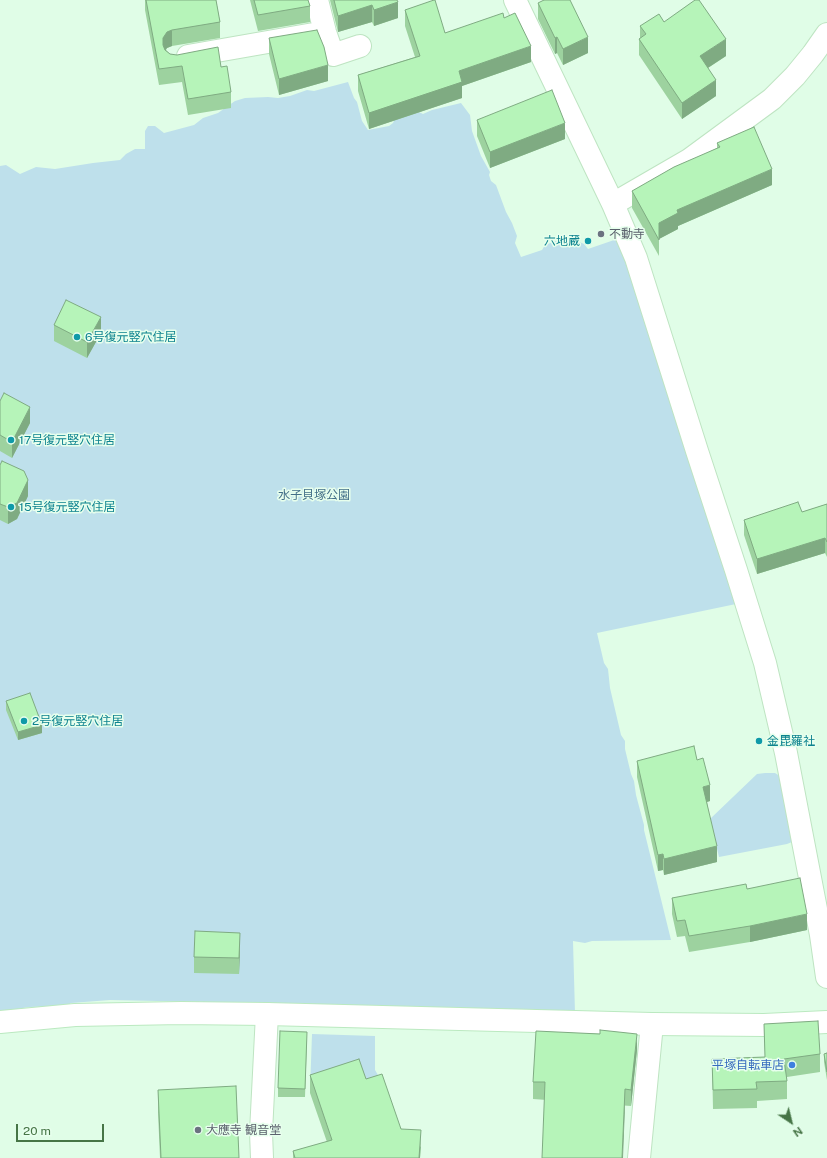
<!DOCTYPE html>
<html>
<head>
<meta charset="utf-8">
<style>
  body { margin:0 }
  #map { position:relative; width:827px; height:1158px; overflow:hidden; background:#e0fde7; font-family:"Public Sans",sans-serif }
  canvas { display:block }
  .north { position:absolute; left:771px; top:1102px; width:40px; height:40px; -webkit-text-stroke:3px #e7ffed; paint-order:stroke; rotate:145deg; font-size:11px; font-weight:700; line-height:16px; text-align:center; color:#467546 }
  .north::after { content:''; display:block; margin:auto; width:14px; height:18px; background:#467546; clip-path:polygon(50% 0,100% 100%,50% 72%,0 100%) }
  .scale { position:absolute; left:16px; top:1124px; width:88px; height:18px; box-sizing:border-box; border:2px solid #467546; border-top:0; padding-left:5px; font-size:12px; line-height:14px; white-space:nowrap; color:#467546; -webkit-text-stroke:3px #e7ffed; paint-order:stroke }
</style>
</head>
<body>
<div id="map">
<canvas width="827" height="1158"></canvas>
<div class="north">N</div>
<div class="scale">20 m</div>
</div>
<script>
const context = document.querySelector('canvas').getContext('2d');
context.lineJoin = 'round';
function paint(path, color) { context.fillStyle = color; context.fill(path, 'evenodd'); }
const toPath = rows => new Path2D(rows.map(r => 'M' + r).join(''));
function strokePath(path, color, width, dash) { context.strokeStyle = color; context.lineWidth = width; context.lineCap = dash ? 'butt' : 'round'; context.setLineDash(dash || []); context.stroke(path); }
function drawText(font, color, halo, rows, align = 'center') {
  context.font = font + ' "Public Sans","Noto Sans JP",sans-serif'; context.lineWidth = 3; context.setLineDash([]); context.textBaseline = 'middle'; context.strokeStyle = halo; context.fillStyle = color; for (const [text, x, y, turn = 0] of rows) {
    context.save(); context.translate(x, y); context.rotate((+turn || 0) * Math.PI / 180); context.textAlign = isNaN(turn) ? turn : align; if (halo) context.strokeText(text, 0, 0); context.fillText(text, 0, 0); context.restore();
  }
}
const green = toPath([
  [348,82,354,98,357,102,362,121,368,130,389,126,393,123,397,113,413,109,423,114,432,110,461,103,470,115,472,131,481,156,490,172,489,175,491,181,496,185,506,212,512,223,517,236,515,243,521,257,542,250,545,245,556,241,560,243,571,239,572,241,575,240,584,244,588,249,617,239,621,240,736,604,597,633,604,663,608,669,610,688,621,735,625,741,625,749,631,774,634,781,636,795,644,825,644,830,671,940,592,941,585,943,573,941,575,1013,301,1004,110,1000,71,1003,67,1006,29,1007,0,1012,0,166,6,165,20,174,36,167,55,169,93,163,120,160,126,154,135,149,145,149,145,131,148,126,155,126,164,133,194,125,203,118,218,113,235,101,245,98,268,97,278,98,290,96,307,90,314,91],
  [765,773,775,773,783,778,792,842,787,844,719,857,710,819,757,774],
  [312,1034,375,1036,375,1070,381,1080,310,1090]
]);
const street = toPath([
  [317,0,325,32,333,55,360,46],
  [515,0,613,204,636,258,697,451,736,570,765,663,786,753,821,935,827,977],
  [188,56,325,32],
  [613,204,689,160,772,99,795,76,813,54,827,34],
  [262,1158,261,1132,267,1014],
  [639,1158,652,1024]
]);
const secondary = toPath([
  [0,1022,75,1015,181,1013,267,1014,652,1024,764,1025,827,1022]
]);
const wall = toPath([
  [145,0,216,0,220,22,220,38,172,46,167,48,166,50,170,54,221,67,231,92,231,108,188,115,182,82,159,85,145,10],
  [250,0,308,0,310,6,310,22,258,31],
  [330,0,397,0,398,18,374,26,372,22,338,32],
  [538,3,588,53,563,65,557,53,555,54,538,19],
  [405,10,445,33,504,18,531,62,462,86,462,98,369,129,358,91,358,75,415,57,405,26],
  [664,22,726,56,708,68,716,96,682,119,639,55,639,39,640,38,640,26],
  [269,38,328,81,279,95,269,54],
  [477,120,565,139,490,168,477,136],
  [717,143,772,185,678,226,678,229,659,239,659,256,632,208,632,191,717,148],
  [54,325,101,333,87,358,54,341],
  [0,401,30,423,12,458,0,451],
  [0,465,28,496,17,519,8,524,0,520],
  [827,504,827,557,825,553,757,574,744,535,744,520,802,512],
  [6,701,42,733,18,740,6,710],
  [697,760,710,801,707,802,717,862,664,875,663,870,658,871,637,777,637,761],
  [747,889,807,930,750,942,689,952,685,936,677,937,672,914,672,898],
  [240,949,239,974,194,973,194,957],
  [764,1024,820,1054,820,1072,787,1077,787,1099,757,1101,757,1108,713,1109,712,1059,765,1057],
  [307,1040,305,1097,278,1097,278,1088],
  [637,1050,631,1106,533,1099,533,1082],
  [827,1053,827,1080,824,1062,824,1054],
  [310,1075,366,1079,401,1129,421,1147,420,1158,293,1158,293,1151,327,1142,310,1093],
  [158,1090,239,1158,160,1158,158,1112]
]);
const shadedWall = toPath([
  [398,2,398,18,374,26,374,10],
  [372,5,372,22,338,32,338,16],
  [172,30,172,46,167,48,163,53,163,38,167,32],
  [557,37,557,53,555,54,555,38],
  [588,37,588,53,563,65,563,49],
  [726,39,726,56,700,73,700,56],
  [531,46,531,62,462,86,462,98,369,129,369,113,459,71],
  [328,65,328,81,279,95,279,79],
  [716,80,716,96,682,119,682,103],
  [565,123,565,139,490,168,490,152],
  [772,169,772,185,678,226,678,229,659,239,659,223,677,210],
  [101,317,101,333,87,358,87,342],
  [30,407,30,423,12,458,12,442],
  [28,480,28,496,17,519,8,524,8,507],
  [825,538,825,553,757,574,757,559],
  [42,725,42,733,18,740,18,732],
  [710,785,710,801,703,803,703,787],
  [717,846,717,862,664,875,664,859],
  [663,854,663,870,658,871,658,855],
  [807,914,807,930,750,942,750,926],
  [240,933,240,949,239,974,239,958],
  [637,1034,637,1050,631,1106,631,1090],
  [625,1089,625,1106,623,1158,622,1158],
  [421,1130,420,1158,419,1158]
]);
const building = toPath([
  [146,0,216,0,220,22,172,30,167,32,163,38,163,45,165,50,170,54,177,55,218,47,221,67,227,66,231,92,188,99,182,66,159,69,146,0],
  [254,0,308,0,310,6,258,15,254,0],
  [334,0,397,0,398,2,374,10,372,5,338,16,334,0],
  [434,0,435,0,445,33,503,13,504,18,515,13,531,46,459,71,462,82,369,113,358,75,420,56,405,10,434,0],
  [544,0,570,0,588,37,563,49,557,37,555,38,538,3,544,0],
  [695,0,699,0,726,39,700,56,716,80,682,103,639,39,646,34,640,26,659,14,664,22,695,0],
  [317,30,324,47,328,65,279,79,269,38,317,30],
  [552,90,565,123,490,152,477,120,552,90],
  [754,127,772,169,677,210,678,213,659,223,659,240,632,191,674,167,720,147,717,143,754,127],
  [66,300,101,317,87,342,54,325,66,300],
  [4,393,30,407,12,442,0,435,0,401,4,393],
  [2,461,24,471,28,480,17,503,8,507,0,504,0,465,2,461],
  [798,502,802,512,827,504,827,542,825,538,757,559,744,520,798,502],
  [30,693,42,725,18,732,6,701,30,693],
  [694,746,697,760,703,758,710,785,703,787,717,846,664,859,663,854,658,855,637,761,694,746],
  [800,878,807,914,750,926,689,936,685,920,677,921,672,898,746,884,747,889,800,878],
  [195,931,240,933,239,958,194,957,195,931],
  [818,1021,820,1054,784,1059,787,1081,756,1082,757,1089,713,1090,712,1059,765,1057,764,1024,818,1021],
  [600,1030,637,1034,631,1090,625,1089,622,1158,542,1158,545,1082,533,1082,536,1031,600,1034,600,1030],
  [280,1031,307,1032,305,1089,278,1088,280,1031],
  [827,1053,827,1072,824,1054,827,1053],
  [359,1059,366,1079,382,1074,401,1129,421,1130,419,1158,295,1158,293,1151,332,1140,310,1075,359,1059],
  [236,1086,239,1158,161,1158,158,1090,236,1086]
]);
const markers = [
  [601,234,4,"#6b7280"],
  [588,241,4,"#0f9aa8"],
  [77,337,4,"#0f9aa8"],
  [11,440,4,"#0f9aa8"],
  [11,507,4,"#0f9aa8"],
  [24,721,4,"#0f9aa8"],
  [759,741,4,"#0f9aa8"],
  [792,1065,4,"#3f7fe0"],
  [198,1130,4,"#6b7280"]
];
const worshipNames = [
  ["不動寺",609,234],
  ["大應寺 観音堂",206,1130]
];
const cultureNames = [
  ["六地蔵",580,241,"right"],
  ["6号復元竪穴住居",85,337],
  ["17号復元竪穴住居",19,440],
  ["15号復元竪穴住居",19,507],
  ["2号復元竪穴住居",32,721],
  ["金毘羅社",767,741]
];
const parkNames = [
  ["水子貝塚公園",314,495]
];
const shopNames = [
  ["平塚自転車店",784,1065]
];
paint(green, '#bee0eb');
strokePath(street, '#bee4c2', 24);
strokePath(secondary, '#bbe9c0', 24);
strokePath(street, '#fff', 22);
strokePath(secondary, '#fff', 22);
paint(wall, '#9dd29f');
paint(shadedWall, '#7fab82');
paint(building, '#b6f4b9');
strokePath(building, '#7fab82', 1);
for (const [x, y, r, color] of markers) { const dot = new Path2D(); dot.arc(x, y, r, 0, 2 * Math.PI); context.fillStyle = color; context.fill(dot); strokePath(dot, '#e7ffed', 1.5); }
drawText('12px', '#5b616d', '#e7ffed', worshipNames, 'left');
drawText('12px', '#0d838f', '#e7ffed', cultureNames, 'left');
drawText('12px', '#426f88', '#e7ffed', parkNames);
drawText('12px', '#366cbe', '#e7ffed', shopNames, 'right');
</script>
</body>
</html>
